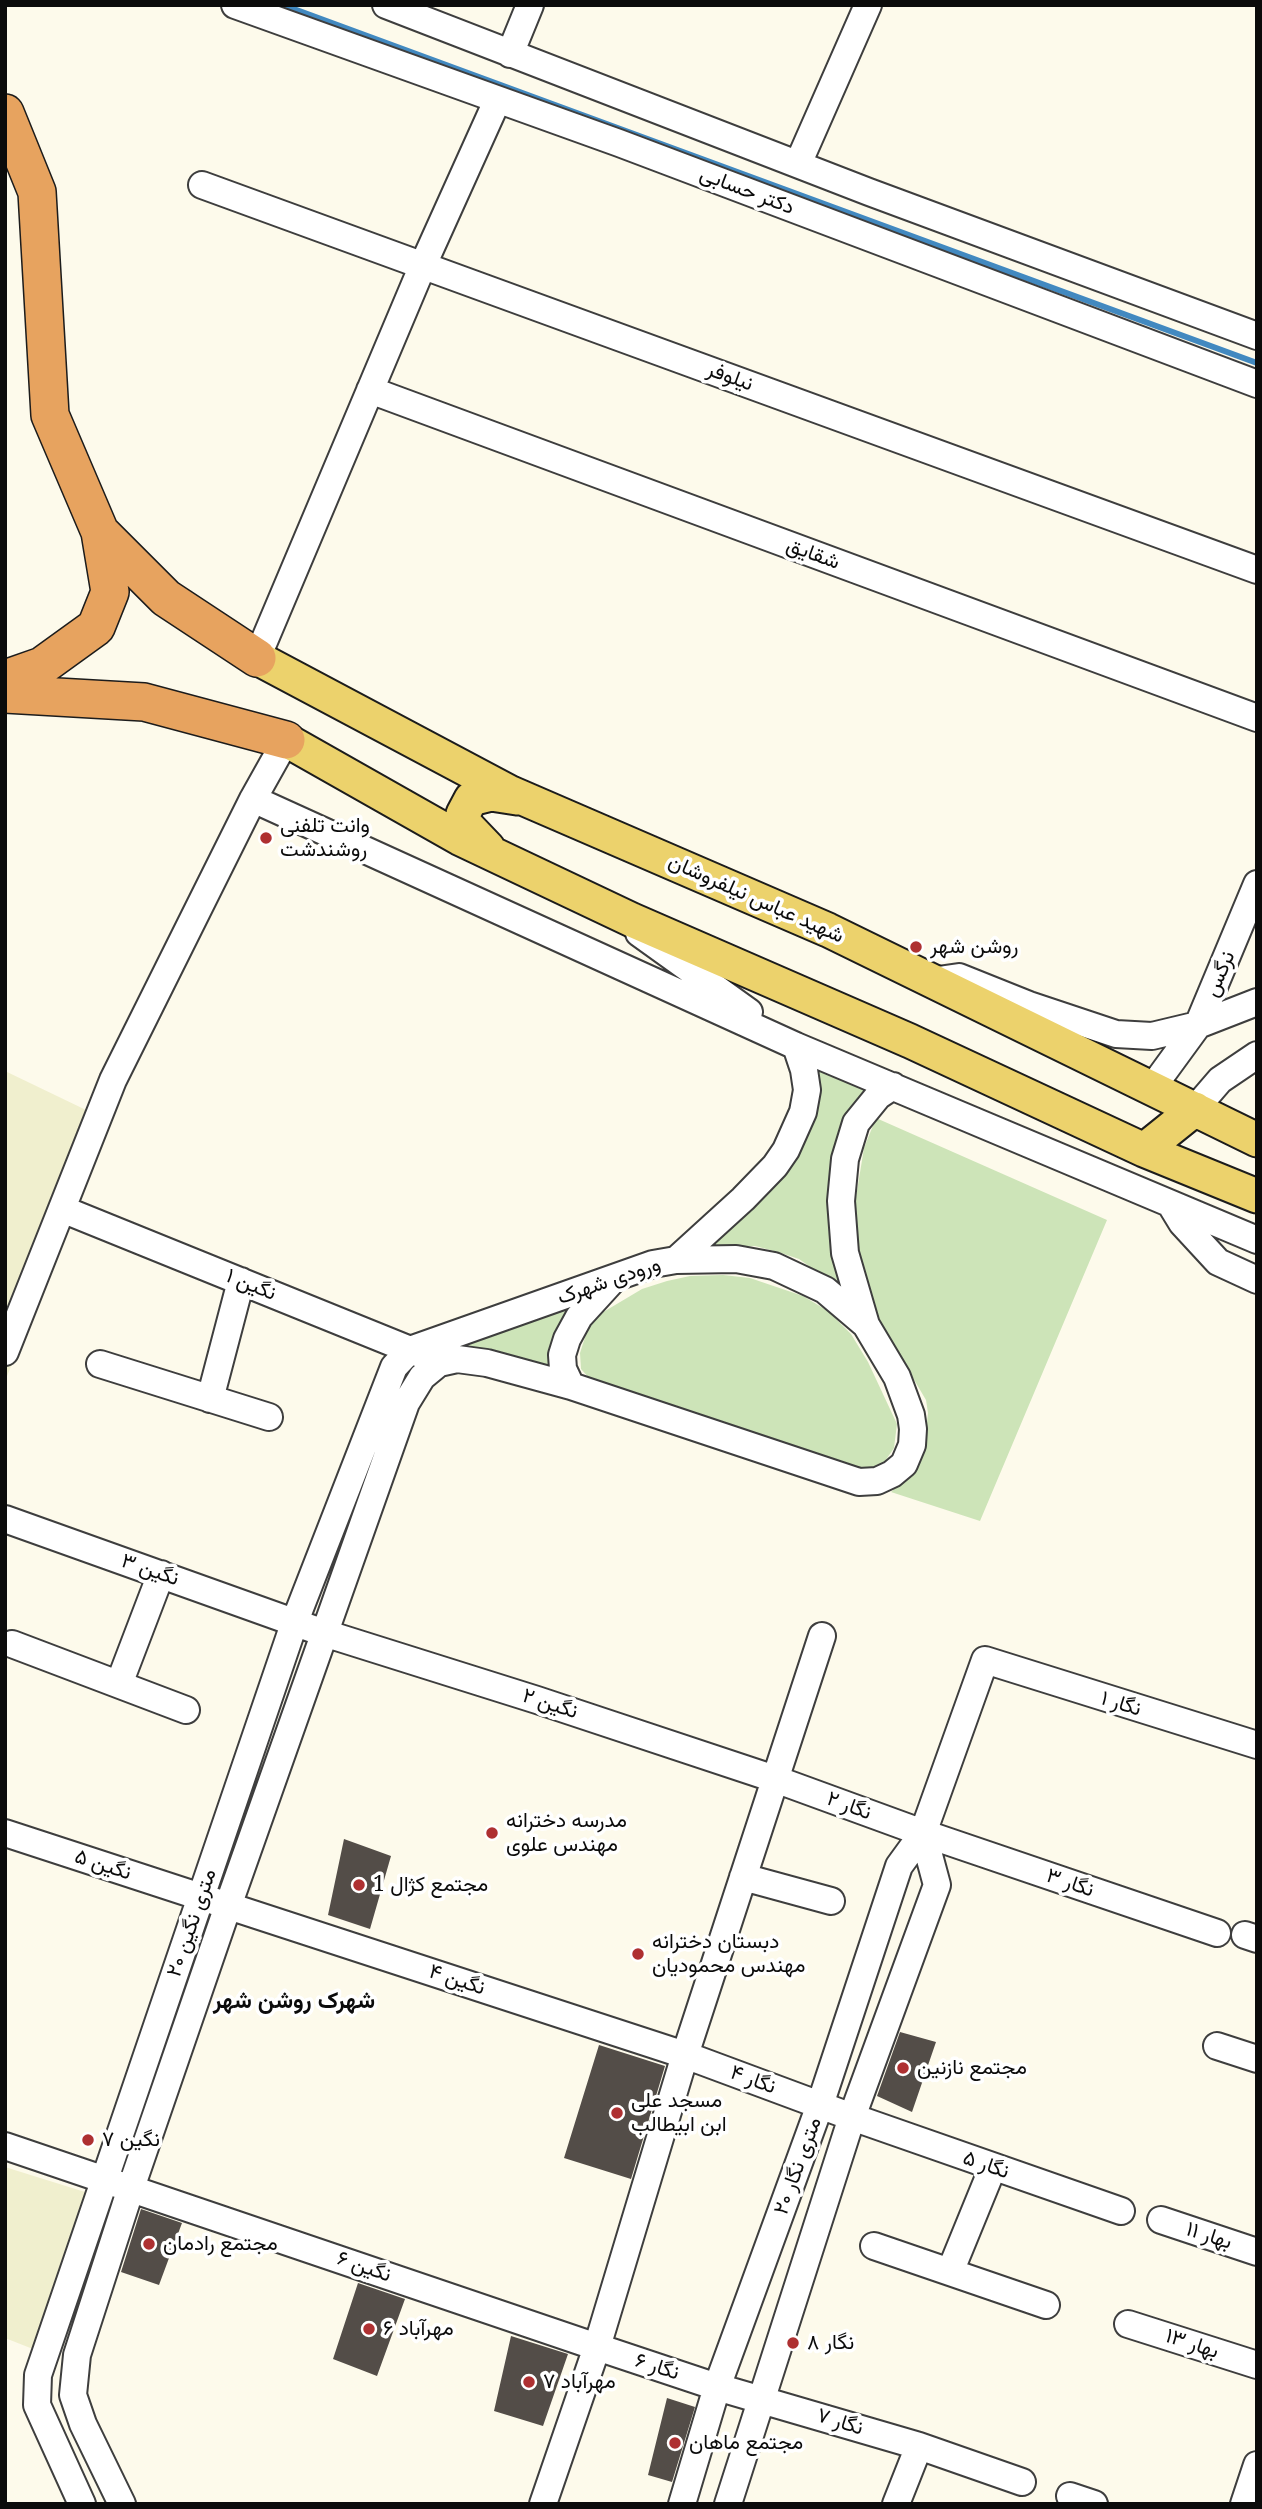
<!DOCTYPE html>
<html>
<head>
<meta charset="utf-8">
<style>
  body { margin:0 }
  #map { position:relative; width:1262px; height:2509px; overflow:hidden; background:#fdfaeb; font-family:"Noto Serif",serif }
  canvas { display:block }
  .frame { position:absolute; inset:0; border:7px solid #0b0b0b; pointer-events:none }
</style>
</head>
<body>
<div id="map">
<canvas width="1262" height="2509"></canvas>
<div class="frame"></div>
</div>
<script>
const context = document.querySelector('canvas').getContext('2d');
context.lineJoin = 'round';
function paint(path, color) { context.fillStyle = color; context.fill(path, 'evenodd'); }
const toPath = rows => new Path2D(rows.map(r => 'M' + r).join(''));
function strokePath(path, color, width, dash) { context.strokeStyle = color; context.lineWidth = width; context.lineCap = dash ? 'butt' : 'round'; context.setLineDash(dash || []); context.stroke(path); }
function drawText(font, color, halo, rows, align = 'center') {
  context.font = font + ' "Noto Serif",Vazirmatn,serif'; context.lineWidth = 7; context.setLineDash([]); context.textBaseline = 'middle'; context.strokeStyle = halo; context.fillStyle = color; for (const [text, x, y, turn = 0] of rows) {
    context.save(); context.translate(x, y); context.rotate((+turn || 0) * Math.PI / 180); context.textAlign = isNaN(turn) ? turn : align; if (halo) context.strokeText(text, 0, 0); context.fillText(text, 0, 0); context.restore();
  }
}
const farmland = toPath([
  [5,1071,111,1122,5,1381],
  [5,2167,117,2202,38,2351,5,2338]
]);
const green = toPath([
  [814,1062,873,1085,842,1124,834,1146,828,1225,831,1251,844,1291,799,1259,778,1252,755,1246,706,1249,760,1201,795,1160,816,1111],
  [876,1118,1107,1220,980,1521,891,1492,910,1475,925,1440,928,1413,926,1400,880,1322,862,1279,855,1231,856,1197,864,1148],
  [723,1275,750,1278,803,1296,828,1311,851,1334,868,1362,897,1424,894,1448,883,1464,871,1471,590,1379,581,1369,580,1353,587,1331,600,1314,642,1289,667,1281,690,1276],
  [579,1304,555,1373,460,1343]
]);
const stream = toPath([
  [283,5,1257,363]
]);
const building = toPath([
  [344,1839,391,1856,370,1929,328,1915],
  [900,2032,936,2042,912,2112,877,2096],
  [599,2045,665,2066,631,2179,564,2158],
  [141,2209,182,2223,159,2285,121,2272],
  [358,2283,405,2299,377,2376,333,2359],
  [511,2336,568,2354,543,2426,494,2411],
  [667,2398,695,2407,672,2482,648,2475]
]);
const minor = toPath([
  [235,5,619,143,1257,384],
  [386,5,869,192,1257,336],
  [510,54,530,5],
  [798,164,868,5],
  [202,185,1257,570],
  [370,390,1257,718],
  [257,658,423,265,497,101],
  [253,799,796,1046,1257,1240],
  [639,933,749,1012],
  [938,980,959,977,1029,1005,1116,1034,1152,1036,1198,1025,1257,884],
  [1152,1088,1198,1025,1257,1002],
  [1195,1109,1220,1080,1257,1055],
  [1171,1205,1182,1223,1218,1262,1257,1280],
  [62,1209,425,1356],
  [676,1260,743,1199,775,1166,786,1150,803,1112,807,1090,804,1070,796,1046],
  [5,1352,113,1080,253,799,286,740],
  [100,1364,269,1417],
  [571,1386,563,1369,562,1355,567,1339,579,1317,611,1282],
  [210,1399,241,1281],
  [5,1519,324,1633,537,1700,775,1779,923,1833,1217,1933],
  [12,1644,186,1710],
  [119,1684,161,1574],
  [5,1833,685,2055,852,2117,1121,2211],
  [743,1877,831,1901],
  [1245,1935,1257,1939],
  [1217,2046,1257,2059],
  [5,2146,597,2347,717,2387,919,2446,1022,2482],
  [1161,2220,1257,2252],
  [874,2246,1046,2305],
  [950,2272,993,2167],
  [1128,2324,1257,2365],
  [1070,2496,1094,2504],
  [82,2504,37,2405,38,2375,295,1621,394,1367,410,1350,653,1264,676,1260,736,1259,774,1266,825,1290,865,1324],
  [122,2504,83,2424,73,2395,77,2355,131,2188,228,1906,406,1403,422,1377,439,1363,457,1359,487,1363,571,1386,859,1482,877,1481,892,1474,904,1464,912,1445,913,1429,911,1415,897,1377,866,1325,845,1253,841,1201,845,1159,856,1123,878,1096,893,1086],
  [543,2504,597,2347,685,2055,822,1636],
  [682,2504,717,2387,820,2105,899,1866,923,1833,985,1660,1257,1745],
  [728,2504,852,2117,937,1885,923,1833],
  [896,2504,919,2446],
  [1244,2504,1257,2465]
]);
const major = toPath([
  [257,658,511,793,828,930,1257,1140],
  [286,740,459,838,632,920,910,1041,1144,1150,1257,1196],
  [488,848,466,825,463,814,471,799,491,794,517,798],
  [1144,1150,1195,1109]
]);
const highway = toPath([
  [5,113,37,192,50,415,100,532,166,598,257,658],
  [5,679,42,666,96,627,110,592,100,532],
  [5,694,144,702,286,740]
]);
const markers = [
  [266,838,7,"#ae3031"],
  [916,947,7,"#ae3031"],
  [492,1833,7,"#ae3031"],
  [359,1885,7,"#ae3031"],
  [638,1954,7,"#ae3031"],
  [903,2068,7,"#ae3031"],
  [617,2113,7,"#ae3031"],
  [88,2140,7,"#ae3031"],
  [149,2244,7,"#ae3031"],
  [369,2329,7,"#ae3031"],
  [793,2343,7,"#ae3031"],
  [529,2382,7,"#ae3031"],
  [675,2443,7,"#ae3031"]
];
const streetNames = [
  ["دکتر حسابی",747,191,21],
  ["نیلوفر",730,377,20],
  ["شقایق",813,554,20],
  ["شهید عباس نیلفروشان",756,899,24],
  ["نرگس",1220,974,-67],
  ["ورودی شهرک",609,1281,-19],
  ["نگین ۱",251,1285,22],
  ["نگین ۳",150,1570,19],
  ["نگین ۲",550,1704,18],
  ["نگار ۱",1121,1704,17],
  ["نگار ۲",849,1806,20],
  ["نگین ۵",103,1865,18],
  ["نگار ۳",1070,1883,19],
  ["۲۰ متری نگین",192,1923,-71],
  ["نگین ۴",457,1980,18],
  ["نگار ۴",753,2080,20],
  ["نگار ۵",986,2165,19],
  ["۲۰ متری نگار",798,2166,-70],
  ["بهار ۱۱",1209,2236,18],
  ["نگین ۶",364,2267,19],
  ["بهار ۱۳",1192,2344,18],
  ["نگار ۶",657,2367,18],
  ["نگار ۷",840,2422,17]
];
const poiNames = [
  ["وانت تلفنی",280,826],
  ["روشندشت",280,850],
  ["روشن شهر",930,947],
  ["مدرسه دخترانه",506,1821],
  ["مهندس علوی",506,1845],
  ["مجتمع کژال 1",373,1885],
  ["دبستان دخترانه",652,1942],
  ["مهندس محمودیان",652,1966],
  ["مجتمع نازنین",917,2068],
  ["مسجد علی",631,2101],
  ["ابن ابیطالب",631,2125],
  ["نگین ۷",102,2140],
  ["مجتمع رادمان",163,2244],
  ["مهرآباد ۶",383,2329],
  ["نگار ۸",807,2343],
  ["مهرآباد ۷",543,2382],
  ["مجتمع ماهان",689,2443]
];
const neighbourhoodNames = [
  ["شهرک روشن شهر",294,2001]
];
paint(farmland, '#f0efce');
paint(green, '#cde4b8');
strokePath(stream, '#4289c0', 6);
paint(building, '#534d48');
strokePath(minor, '#3e3e3e', 30);
strokePath(major, '#1c1c1c', 37);
strokePath(highway, '#1c1c1c', 40);
strokePath(minor, '#fff', 26);
strokePath(major, '#ecd26c', 33);
strokePath(highway, '#e7a35f', 37);
for (const [x, y, r, color] of markers) { const dot = new Path2D(); dot.arc(x, y, r, 0, 2 * Math.PI); context.fillStyle = color; context.fill(dot); strokePath(dot, '#fff', 2.5); }
drawText('21px', '#0b0b0b', '#fff', streetNames);
drawText('21px', '#0b0b0b', '#fff', poiNames, 'left');
drawText('bold 23px', '#0b0b0b', '#fff', neighbourhoodNames);
</script>
</body>
</html>
